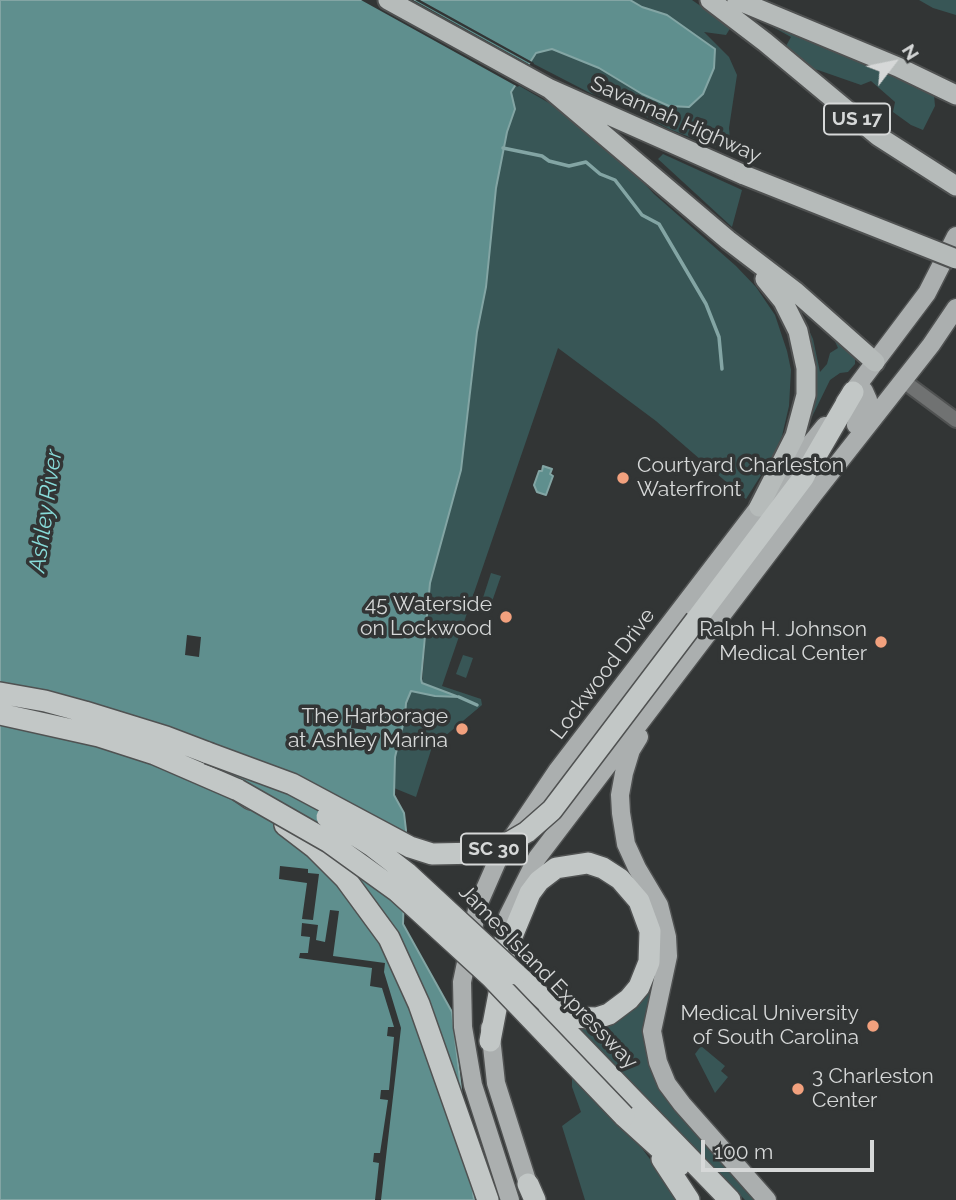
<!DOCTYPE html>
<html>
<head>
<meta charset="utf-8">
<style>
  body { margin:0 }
  #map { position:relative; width:956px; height:1200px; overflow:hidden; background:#323535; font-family:Raleway,sans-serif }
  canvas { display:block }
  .north { position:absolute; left:858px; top:28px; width:70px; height:70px; -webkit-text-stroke:5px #323535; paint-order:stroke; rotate:58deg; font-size:19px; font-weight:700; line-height:28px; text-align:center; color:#d6d8d8 }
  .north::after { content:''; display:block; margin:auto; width:24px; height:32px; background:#d6d8d8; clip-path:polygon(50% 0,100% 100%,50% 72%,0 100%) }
  .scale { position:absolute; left:701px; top:1140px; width:173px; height:32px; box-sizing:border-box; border:4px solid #d6d8d8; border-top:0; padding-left:9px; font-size:21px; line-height:24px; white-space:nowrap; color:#d6d8d8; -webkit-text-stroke:5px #323535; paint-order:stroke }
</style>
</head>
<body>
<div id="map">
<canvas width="956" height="1200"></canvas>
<div class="north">N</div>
<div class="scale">100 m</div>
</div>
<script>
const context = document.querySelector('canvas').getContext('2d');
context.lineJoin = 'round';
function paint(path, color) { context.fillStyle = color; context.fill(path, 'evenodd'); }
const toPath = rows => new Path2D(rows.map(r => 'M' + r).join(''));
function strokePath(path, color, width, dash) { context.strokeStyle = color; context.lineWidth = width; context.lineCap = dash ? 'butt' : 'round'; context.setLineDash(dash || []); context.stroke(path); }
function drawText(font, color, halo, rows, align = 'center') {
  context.font = font + ' Raleway,sans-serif'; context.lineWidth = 7; context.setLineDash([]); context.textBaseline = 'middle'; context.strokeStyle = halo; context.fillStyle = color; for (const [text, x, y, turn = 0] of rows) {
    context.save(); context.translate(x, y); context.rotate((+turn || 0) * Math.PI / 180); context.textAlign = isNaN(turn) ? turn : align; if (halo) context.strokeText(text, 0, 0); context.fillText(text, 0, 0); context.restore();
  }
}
const green = toPath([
  [630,0,692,0,731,27,726,35,704,32,729,57,737,75,729,128,730,140,750,146,751,161,669,129,643,115,642,108,625,101,592,94,530,62,536,53,552,49,599,68,642,94,668,106,689,107,703,94,714,68,667,15,642,7],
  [919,0,956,0,956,15,933,8],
  [771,26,889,73,934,95,935,106,923,130,911,125,893,112,895,102,871,81,861,85,818,70,776,64,791,37],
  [516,84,556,107,617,154,654,194,736,266,756,287,775,315,787,351,791,370,789,406,782,436,773,456,746,499,656,421,558,348,442,686,481,699,482,705,432,747,416,797,394,788,395,757,405,717,406,703,411,691,435,696,455,697,422,683,430,583,468,416,477,332,486,287,496,188,507,132,515,109,511,92],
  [663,154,742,190,732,227,658,159],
  [810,312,854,354,855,359,855,364,848,372,840,373,830,380,807,427,803,325,807,326,813,339,820,372,827,364,830,353,838,348,832,335,808,318,806,314],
  [491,573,501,576,488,613,479,610],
  [463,655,473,658,466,678,456,674],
  [645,991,651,993,647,1016,649,1057,757,1200,745,1200,577,1028],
  [701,1046,725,1066,721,1071,728,1077,715,1093,695,1054],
  [572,1078,641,1147,680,1200,585,1200,562,1126,581,1112,572,1087]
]);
const water = toPath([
  [0,0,630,0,642,7,667,15,715,49,714,68,703,94,689,107,669,106,642,94,599,68,552,49,536,53,511,92,515,109,507,132,496,188,486,287,477,332,461,470,430,583,421,679,422,683,459,697,435,696,411,691,406,703,405,717,395,757,394,795,404,813,406,830,403,924,452,1012,474,1200,0,1200,0,0],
  [543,466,552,469,550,474,553,476,546,495,537,492,534,485,539,471,542,471,543,466]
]);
const pier = toPath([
  [361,0,413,0,532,66,518,87],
  [415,0,420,0,534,63,533,65],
  [187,635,201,637,199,657,185,655],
  [353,709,368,711,366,730,351,728],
  [280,866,308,869,308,873,319,874,313,920,302,919,307,883,279,879],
  [330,910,339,911,333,956,385,963,384,972,401,1028,381,1200,375,1200,379,1163,373,1162,374,1153,380,1153,388,1100,380,1099,381,1090,389,1090,394,1037,387,1036,388,1027,394,1027,382,988,370,986,372,968,299,958,300,953,308,953,310,937,301,936,302,923,318,925,316,940,325,942]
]);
const stream = toPath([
  [503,148,542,156,549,161,569,166,586,162,600,174,615,180,642,215,659,224,706,304,719,337,722,369],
  [459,697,477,705]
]);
const tertiary = toPath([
  [902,380,956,420]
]);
const primary = toPath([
  [853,392,864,391,868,400,856,425],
  [845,402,927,293,956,236],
  [639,737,631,750,624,773,620,795,621,813,626,844,637,868,659,905,667,937,668,956,652,1031,658,1062,667,1084,682,1104,767,1200],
  [503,942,508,916,537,858,813,495,931,345,956,308],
  [490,1028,496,1083,528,1184],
  [510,1200,473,1085,463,1027,462,982,478,905,499,857,557,771,759,507,825,426]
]);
const trunk = toPath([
  [388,0,550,89,744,175],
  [710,0,765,42,878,136,956,186],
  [737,0,898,67,956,95],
  [550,89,728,240,796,292,875,362],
  [759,507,795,436,806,395,806,368,798,331,783,301,765,279]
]);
const motorway = toPath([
  [696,620,803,478,853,392],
  [0,693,45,701,85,712,166,737,208,753],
  [0,714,99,736,155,754,238,790,251,799],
  [285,825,315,848,345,878,389,938,419,1004,488,1200],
  [549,1013,730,1200],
  [490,1041,508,946,530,893,539,881,556,868,588,863,603,868,620,879,639,901,650,931,649,962,639,987,629,999,609,1014,597,1018,568,1017,550,1005,516,974],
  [624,1116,679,1166],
  [662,1159,689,1200],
  [528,1184,535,1200]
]);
const trunkBridge = toPath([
  [744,175,956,259]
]);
const motorwayBridge = toPath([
  [208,753,292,784,410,847,432,854,482,853,503,846,527,832,552,810,696,620],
  [238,790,329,842,397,891,491,977,624,1116],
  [327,817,372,846,407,873,516,974]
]);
const markers = [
  [623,478,7,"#f2a17e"],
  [506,617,7,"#f2a17e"],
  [881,642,7,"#f2a17e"],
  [462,729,7,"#f2a17e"],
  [873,1026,7,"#f2a17e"],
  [798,1089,7,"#f2a17e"]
];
const shields = [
  [857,119,66],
  [494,849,66]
];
const shieldNames = [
  ["US 17",857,119],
  ["SC 30",494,849]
];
const streetNames = [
  ["Savannah Highway",676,120,24],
  ["Lockwood Drive",603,674,-53],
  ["James Island Expressway",548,977,46]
];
const poiNames = [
  ["Courtyard Charleston",637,466,"left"],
  ["Waterfront",637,490,"left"],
  ["45 Waterside",492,605],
  ["on Lockwood",492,629],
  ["Ralph H. Johnson",867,630],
  ["Medical Center",867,654],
  ["The Harborage",448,717],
  ["at Ashley Marina",448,741],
  ["Medical University",859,1014],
  ["of South Carolina",859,1038],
  ["3 Charleston",812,1077,"left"],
  ["Center",812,1101,"left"]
];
const waterNames = [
  ["Ashley River",46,511,-82]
];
paint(green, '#385656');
paint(water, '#5f8f8e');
strokePath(water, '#83a5a4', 2);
paint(pier, '#323535');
strokePath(stream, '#83a5a4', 3.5);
strokePath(tertiary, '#505252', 18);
strokePath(primary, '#505252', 21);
strokePath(trunk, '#505252', 23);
strokePath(motorway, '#505252', 24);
strokePath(tertiary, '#707272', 14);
strokePath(primary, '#abafaf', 18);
strokePath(trunk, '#b6bbba', 19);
strokePath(motorway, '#c2c7c6', 21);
strokePath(trunkBridge, '#505252', 23, []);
strokePath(motorwayBridge, '#505252', 24, []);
strokePath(trunkBridge, '#b6bbba', 19);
strokePath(motorwayBridge, '#c2c7c6', 21);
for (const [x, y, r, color] of markers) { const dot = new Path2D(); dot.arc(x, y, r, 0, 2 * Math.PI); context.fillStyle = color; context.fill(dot); strokePath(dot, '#323535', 2.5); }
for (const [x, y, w] of shields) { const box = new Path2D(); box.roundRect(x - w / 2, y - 15.5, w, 31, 5); context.fillStyle = '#323535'; context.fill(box); strokePath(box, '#d6d8d8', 2); }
drawText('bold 19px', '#d6d8d8', null, shieldNames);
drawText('21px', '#d6d8d8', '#323535', streetNames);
drawText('21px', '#d6d8d8', '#323535', poiNames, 'right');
drawText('italic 23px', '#88dbd9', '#323535', waterNames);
</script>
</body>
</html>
